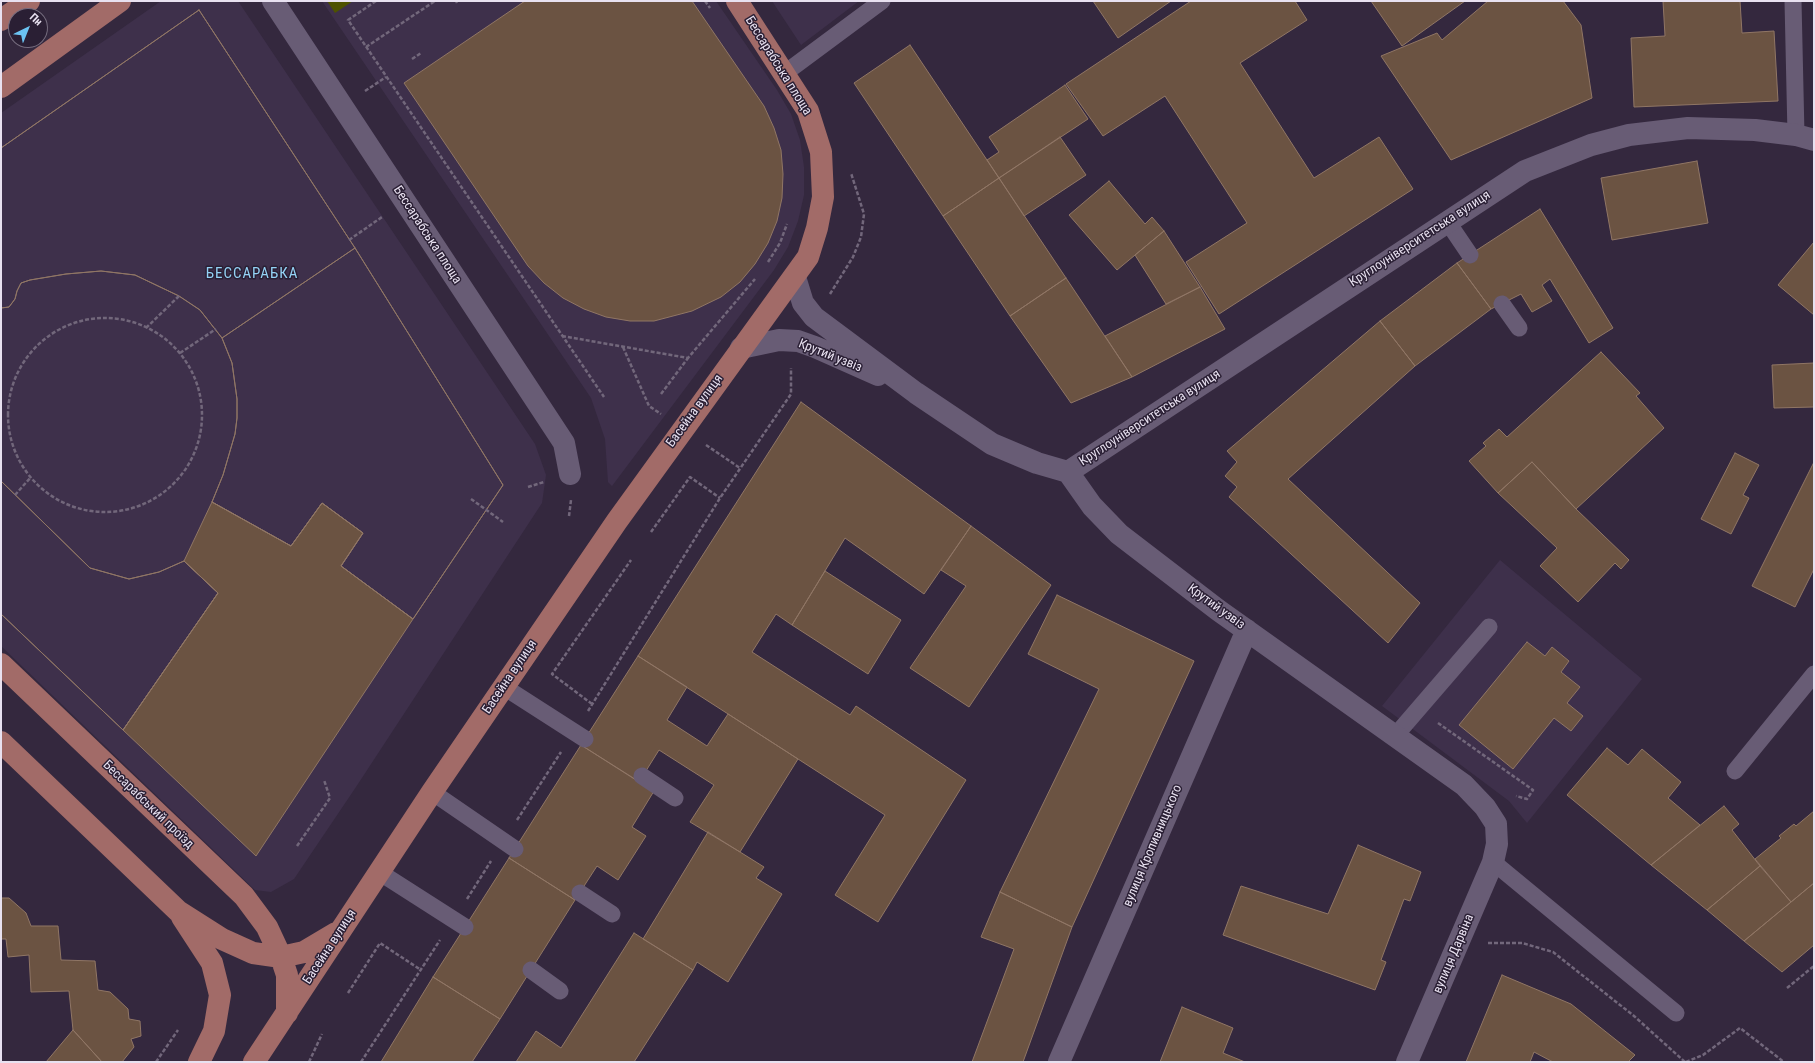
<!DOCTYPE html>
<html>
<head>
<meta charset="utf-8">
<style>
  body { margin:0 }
  #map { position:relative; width:1815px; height:1063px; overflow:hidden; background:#34283e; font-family:"Roboto Condensed",sans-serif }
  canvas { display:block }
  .frame { position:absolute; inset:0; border:2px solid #e8e1f0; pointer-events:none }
  .north { position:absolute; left:8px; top:8px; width:40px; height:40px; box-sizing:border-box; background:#2a1f34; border:1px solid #766d7f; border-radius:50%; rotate:43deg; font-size:11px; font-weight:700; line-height:16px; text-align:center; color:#e8e1f0 }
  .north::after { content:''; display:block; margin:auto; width:14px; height:18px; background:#6bc3f2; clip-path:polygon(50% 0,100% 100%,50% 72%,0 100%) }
</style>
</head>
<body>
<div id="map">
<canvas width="1815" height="1063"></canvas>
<div class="frame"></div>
<div class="north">Пн</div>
</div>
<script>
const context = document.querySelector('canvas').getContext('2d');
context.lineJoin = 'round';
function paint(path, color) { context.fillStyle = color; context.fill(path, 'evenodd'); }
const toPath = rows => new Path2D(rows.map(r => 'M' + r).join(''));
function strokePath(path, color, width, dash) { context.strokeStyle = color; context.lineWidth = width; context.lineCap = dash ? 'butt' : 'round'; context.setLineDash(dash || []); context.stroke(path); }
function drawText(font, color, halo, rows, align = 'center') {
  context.font = font + ' "Roboto Condensed",sans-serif'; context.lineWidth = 3; context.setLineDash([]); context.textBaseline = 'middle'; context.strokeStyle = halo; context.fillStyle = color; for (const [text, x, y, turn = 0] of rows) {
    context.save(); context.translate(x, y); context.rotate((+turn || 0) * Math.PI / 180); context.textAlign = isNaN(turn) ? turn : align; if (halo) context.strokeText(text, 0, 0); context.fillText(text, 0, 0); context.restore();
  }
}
const built = toPath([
  [161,1,238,1,535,444,546,475,542,503,356,787,294,879,271,892,255,890,1,646,1,113],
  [322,1,716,1,777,90,791,114,800,140,804,167,804,195,798,221,788,247,774,270,612,486,608,482,605,439,591,398],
  [772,1,859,1,801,45],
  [1500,560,1642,679,1527,823,1509,801,1382,706]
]);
const green = toPath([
  [327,1,353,1,335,13]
]);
const building = toPath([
  [525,1,692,1,764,106,774,128,781,150,783,174,782,198,777,221,768,243,755,264,740,282,721,297,692,311,654,321,630,321,606,317,584,309,563,298,544,283,528,266,404,83,525,1],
  [1093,1,1171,1,1118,38,1093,1],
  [1191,1,1295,1,1307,20,1240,63,1314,178,1379,137,1413,189,1219,314,1186,262,1247,223,1165,96,1103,136,1066,84,1191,1],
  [1371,1,1465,1,1402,46,1371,1],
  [1488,1,1563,1,1581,25,1592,98,1451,160,1381,56,1437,33,1442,40,1488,1],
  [1663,1,1740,1,1742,33,1774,31,1778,101,1634,107,1631,38,1665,36,1663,1],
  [199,10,355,248,222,338,200,310,179,296,135,275,101,271,66,274,30,280,21,283,17,291,15,299,9,307,1,308,1,148,199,10],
  [199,10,355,248,503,485,413,619,341,566,363,533,322,503,291,546,212,502,223,475,235,434,237,418,237,399,232,363,222,338,200,310,179,296,135,275,101,271,66,274,30,280,21,283,17,291,15,299,9,307,1,308,1,148,199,10],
  [910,45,999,178,943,216,854,83,910,45],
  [1065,85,1088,119,999,178,987,160,999,152,989,137,1065,85],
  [1060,137,1086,175,1024,216,999,178,1060,137],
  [1697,161,1708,223,1612,240,1601,178,1697,161],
  [999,178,1066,278,1010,316,943,216,999,178],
  [1109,181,1145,224,1152,217,1164,231,1117,270,1069,215,1109,181],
  [1540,209,1613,328,1589,343,1550,279,1542,285,1552,301,1532,312,1521,294,1491,309,1457,263,1540,209],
  [1164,231,1200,287,1166,304,1135,255,1164,231],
  [1814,242,1814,315,1778,285,1814,242],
  [355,248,503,485,413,619,341,566,363,533,322,503,291,546,212,502,223,475,235,434,237,418,237,399,232,363,222,338,355,248],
  [1457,263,1491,309,1415,366,1380,321,1457,263],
  [1066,278,1132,377,1071,403,1010,316,1066,278],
  [1200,287,1225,329,1132,377,1105,336,1200,287],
  [1380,321,1415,366,1288,479,1420,603,1388,643,1229,497,1237,487,1225,476,1237,462,1227,451,1380,321],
  [1601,352,1640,393,1636,396,1664,428,1576,509,1532,462,1498,493,1469,461,1486,446,1483,443,1499,429,1507,437,1601,352],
  [1814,363,1814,407,1774,408,1772,365,1814,363],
  [801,402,971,526,924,594,845,538,792,625,776,614,752,652,850,715,856,706,966,780,878,922,835,895,885,815,638,656,801,402],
  [1735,453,1759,465,1743,495,1749,498,1731,534,1701,519,1735,453],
  [1532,462,1576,509,1629,560,1621,569,1615,563,1578,602,1540,566,1557,548,1498,493,1532,462],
  [1814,462,1814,569,1795,607,1752,586,1814,462],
  [1,481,90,568,129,579,159,572,184,561,218,593,123,730,1,614,1,481],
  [1,481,90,568,129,579,159,572,184,561,218,593,123,730,1,614,1,481],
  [212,502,291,546,322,503,363,533,341,566,413,619,256,856,123,730,218,593,184,561,212,502],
  [971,526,1051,585,969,707,910,668,966,586,941,570,971,526],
  [825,571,901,620,868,674,792,625,825,571],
  [1057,595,1194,661,1072,927,1000,892,1099,689,1028,654,1057,595],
  [1527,642,1545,656,1552,647,1569,661,1561,672,1580,687,1567,703,1583,716,1571,731,1554,718,1513,769,1459,725,1527,642],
  [638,656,687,687,667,720,707,746,728,714,798,759,740,852,690,822,714,785,659,750,639,782,581,745,638,656],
  [581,745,654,791,632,827,646,836,618,880,597,866,575,900,509,858,581,745],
  [1607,748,1628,765,1642,749,1681,782,1668,798,1700,825,1651,865,1567,795,1607,748],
  [1724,806,1739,824,1732,830,1760,866,1707,910,1651,865,1724,806],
  [1814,811,1814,883,1791,902,1755,859,1781,838,1779,836,1794,824,1796,826,1814,811],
  [708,832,764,867,756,878,782,894,728,982,697,962,693,970,643,939,708,832],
  [1358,845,1421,872,1410,901,1404,899,1381,960,1386,962,1375,990,1223,935,1241,886,1328,914,1358,845],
  [509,858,575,900,500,1019,433,977,509,858],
  [1760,866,1791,902,1744,941,1707,910,1760,866],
  [1814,883,1814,945,1782,972,1744,941,1814,883],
  [1000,892,1072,927,1023,1062,972,1062,1014,949,981,937,1000,892],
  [1,898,9,898,26,913,31,926,58,926,61,960,95,961,98,990,110,992,128,1009,129,1019,140,1021,141,1036,131,1039,134,1047,122,1062,102,1062,73,1030,69,991,31,992,29,955,8,957,6,939,1,939,1,898],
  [634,933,693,970,634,1062,516,1062,536,1031,561,1048,634,933],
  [1502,975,1571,1004,1635,1055,1628,1062,1553,1062,1534,1052,1530,1062,1466,1062,1502,975],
  [433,977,500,1019,472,1062,381,1062,433,977],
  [1182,1007,1233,1028,1223,1053,1245,1062,1160,1062,1182,1007],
  [73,1030,102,1062,46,1062,73,1030]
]);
const path = toPath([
  [376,1,348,20,604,397],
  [456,1,457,3],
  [705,1,710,8],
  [366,47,435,1],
  [412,59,421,53],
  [365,91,386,77],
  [349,240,382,217],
  [768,262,780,243,787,224],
  [830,294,853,257,861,237,864,214,851,173],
  '8 415a97 97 0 1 1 194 0a97 97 0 1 1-194 0Z',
  [146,328,179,296],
  [562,336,688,358,755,279],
  [623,347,649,406,661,414],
  [180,353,216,329],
  [661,394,688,358],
  [706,445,740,468],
  [528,487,544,482],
  [15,495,31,477],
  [471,499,503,522],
  [569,516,571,500],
  [651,532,690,477,720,498],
  [592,704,552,674,631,560],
  [588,711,720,498,791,394,791,368],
  [1438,723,1533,790,1527,799,1516,796],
  [517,820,561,752],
  [297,846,330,798,324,780],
  [467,899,491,861],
  [1488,943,1522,943,1553,952,1634,1016,1685,1062],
  [1787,988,1814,966],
  [348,993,380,943,421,970],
  [156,1062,178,1030],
  [309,1062,322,1034],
  [361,1062,440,940],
  [1686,1062,1703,1055,1740,1028,1784,1062]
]);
const lane = toPath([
  [1793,1,1796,135],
  [785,73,882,1],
  [1447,221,1470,255],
  [1502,304,1519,328],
  [504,687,585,739],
  [1395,736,1489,627],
  [1735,771,1814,674],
  [642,776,675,798],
  [432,792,515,849],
  [1493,862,1676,1013],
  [379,872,465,927],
  [580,893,612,914],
  [531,970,560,991]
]);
const street = toPath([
  [273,1,564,443,570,474],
  [795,277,803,303,814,317,916,393,992,444,1037,463,1068,472,1092,506,1119,534,1218,610,1464,785,1485,807,1496,824,1497,844,1493,862,1407,1062],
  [741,348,779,340,798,341,815,347,878,375],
  [1068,472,1525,171,1591,145,1629,135,1688,128,1755,130,1796,135,1814,140],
  [1059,1062,1247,630]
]);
const primary = toPath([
  [1,20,29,1],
  [1,87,120,1],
  [1,664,244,896,267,927,281,957,287,975,287,1013],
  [1,742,178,911,222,939,253,953,281,957,304,952,336,933],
  [182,917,212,963,220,995,214,1031,199,1062],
  [254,1062,432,792,617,521,808,257,817,228,823,197,821,152,808,111,737,1]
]);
const streetNames = [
  ["Бессарабська площа",778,66,58],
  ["Бессарабська площа",427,235,57],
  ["Круглоуніверситетська вулиця",1420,239,-33],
  ["Крутий узвіз",830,356,22],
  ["Басейна вулиця",695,411,-54],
  ["Круглоуніверситетська вулиця",1150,418,-33],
  ["Крутий узвіз",1216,607,36],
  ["Басейна вулиця",510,677,-56],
  ["Бессарабський проїзд",148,805,44],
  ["вулиця Кропивницького",1153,846,-67],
  ["Басейна вулиця",330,947,-57],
  ["вулиця Дарвіна",1454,954,-67]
];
const quarterNames = [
  ["БЕССАРАБКА",252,274]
];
paint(built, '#3e304b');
paint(green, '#4e5200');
paint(building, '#6b5342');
strokePath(building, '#907665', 1);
strokePath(path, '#72677b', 2.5, [4, 2]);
strokePath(lane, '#685c75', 17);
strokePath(street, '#685c75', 22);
strokePath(primary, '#a26b68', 22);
drawText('13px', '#e8e1f0', '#2a1f34', streetNames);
context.letterSpacing = '1px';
drawText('15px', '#94d2f5', '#2a1f34', quarterNames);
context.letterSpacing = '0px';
</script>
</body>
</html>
